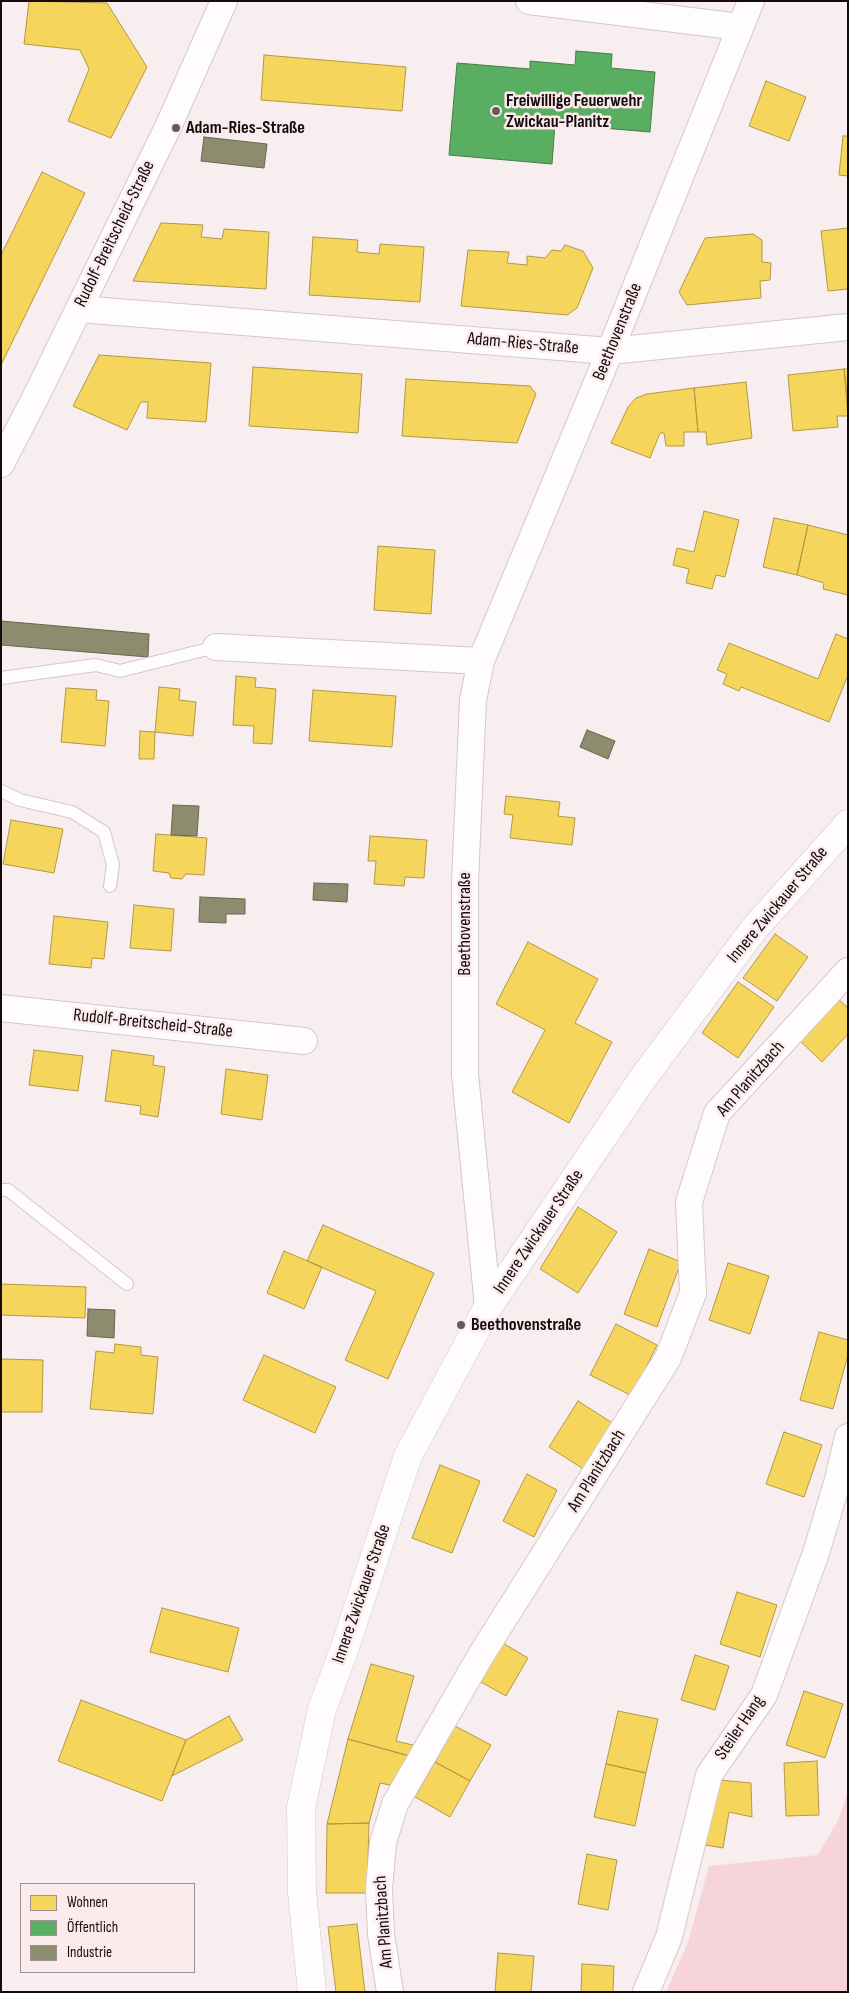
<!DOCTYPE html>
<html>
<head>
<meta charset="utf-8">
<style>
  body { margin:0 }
  #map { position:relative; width:849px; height:1993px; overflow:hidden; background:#f8eef0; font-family:"Sofia Sans Condensed",sans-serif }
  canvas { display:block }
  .frame { position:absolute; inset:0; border:2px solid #160a0c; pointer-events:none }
  .legend { position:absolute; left:20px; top:1883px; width:175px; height:90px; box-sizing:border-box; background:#fbebed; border:1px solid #9f9193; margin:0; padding:6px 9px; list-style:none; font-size:15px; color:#160a0c }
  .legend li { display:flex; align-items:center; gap:10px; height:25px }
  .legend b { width:25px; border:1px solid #9f9193 }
</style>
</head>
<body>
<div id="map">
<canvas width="849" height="1993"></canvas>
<div class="frame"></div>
<ul class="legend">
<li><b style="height:14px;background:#f6d55c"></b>Wohnen</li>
<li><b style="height:14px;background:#5aae61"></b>Öffentlich</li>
<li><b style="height:14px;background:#8c8c6e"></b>Industrie</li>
</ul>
</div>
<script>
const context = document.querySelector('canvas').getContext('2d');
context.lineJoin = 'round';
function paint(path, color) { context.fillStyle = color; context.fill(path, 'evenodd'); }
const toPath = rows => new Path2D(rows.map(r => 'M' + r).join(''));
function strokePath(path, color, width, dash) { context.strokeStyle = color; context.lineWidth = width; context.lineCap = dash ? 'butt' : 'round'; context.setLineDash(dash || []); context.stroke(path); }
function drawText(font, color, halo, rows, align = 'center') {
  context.font = font + ' "Sofia Sans Condensed",sans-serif'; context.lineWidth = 5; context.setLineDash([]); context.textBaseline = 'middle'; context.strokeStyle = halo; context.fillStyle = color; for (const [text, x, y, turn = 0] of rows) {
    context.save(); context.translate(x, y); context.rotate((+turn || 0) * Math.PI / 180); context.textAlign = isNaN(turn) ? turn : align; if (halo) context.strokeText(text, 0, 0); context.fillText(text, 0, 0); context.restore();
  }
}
const green = toPath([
  [848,1792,848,1992,666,1992,688,1942,709,1866,818,1855,838,1820]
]);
const homes = toPath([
  [29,1,107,3,147,67,111,138,68,121,89,69,80,50,24,44,29,1],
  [264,55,406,67,402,111,261,100,264,55],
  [766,81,806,97,789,141,749,126,766,81],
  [843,136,848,136,848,176,839,175,843,136],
  [42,172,85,193,1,365,1,255,42,172],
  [161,223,203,225,201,237,222,239,224,229,269,232,266,289,133,281,161,223],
  [848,228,848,289,828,291,821,231,848,228],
  [753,234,762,240,762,262,771,263,770,280,760,281,761,298,687,305,679,292,705,238,753,234],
  [313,237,358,240,357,252,379,254,380,244,424,247,420,302,309,295,313,237],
  [565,245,583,251,593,268,577,308,567,315,461,306,468,250,509,252,507,263,527,265,527,256,545,258,552,250,561,251,565,245],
  [99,355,211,363,206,422,147,418,148,402,141,402,127,430,73,406,99,355],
  [253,367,362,374,358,433,249,426,253,367],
  [844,369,848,416,837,416,838,427,793,431,788,375,844,369],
  [844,369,848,369,848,404,844,369],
  [406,379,530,386,536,394,517,443,402,436,406,379],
  [746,382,752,438,707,445,706,432,698,432,694,388,746,382],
  [694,388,698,432,684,432,684,446,666,446,664,433,660,433,650,458,611,443,628,407,636,398,647,394,694,388],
  [704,511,739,520,725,577,716,575,712,589,686,583,689,569,673,565,677,548,694,552,704,511],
  [774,518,808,525,797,575,763,567,774,518],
  [808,525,848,535,848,595,823,589,824,583,797,575,808,525],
  [378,546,435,550,431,614,374,610,378,546],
  [836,634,848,639,848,675,829,722,741,687,739,691,723,684,727,674,717,670,729,643,818,679,836,634],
  [236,676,256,678,255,687,276,689,272,744,253,743,254,726,233,725,236,676],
  [159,687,180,689,179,700,196,702,193,736,155,732,159,687],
  [66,688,97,690,96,700,109,701,105,746,61,742,66,688],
  [313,690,396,696,392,747,309,741,313,690],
  [140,731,155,732,154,759,139,759,140,731],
  [506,796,560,802,558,816,575,818,572,845,510,838,513,815,504,814,506,796],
  [11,820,63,829,54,873,3,864,11,820],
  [156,834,207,838,204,875,186,874,182,879,171,878,169,873,153,871,156,834],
  [370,836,427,840,424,878,405,877,404,886,374,884,376,861,368,861,370,836],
  [134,905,174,909,171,951,130,948,134,905],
  [54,916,108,922,104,959,92,958,91,968,49,964,54,916],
  [775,934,808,957,777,1001,743,978,775,934],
  [528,942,598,979,575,1023,612,1042,569,1123,512,1092,545,1030,496,1004,528,942],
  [738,982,774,1007,738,1058,702,1033,738,982],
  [835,996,848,1008,848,1034,822,1062,796,1037,835,996],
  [34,1050,83,1056,78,1091,29,1085,34,1050],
  [112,1050,154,1056,153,1065,165,1067,158,1117,140,1114,141,1106,105,1101,112,1050],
  [226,1069,268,1075,262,1120,221,1114,226,1069],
  [578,1207,617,1232,578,1293,540,1269,578,1207],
  [323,1225,434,1273,388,1379,345,1360,376,1291,307,1261,323,1225],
  [649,1249,681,1262,657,1327,624,1314,649,1249],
  [284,1251,322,1267,304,1309,267,1293,284,1251],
  [728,1263,769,1276,750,1334,709,1320,728,1263],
  [1,1284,86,1287,85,1318,1,1315,1,1284],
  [616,1324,657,1345,632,1396,590,1375,616,1324],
  [819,1332,848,1340,848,1355,833,1409,800,1400,819,1332],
  [115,1344,141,1347,141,1355,158,1357,153,1414,90,1409,96,1351,114,1353,115,1344],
  [264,1355,336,1387,315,1433,243,1400,264,1355],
  [1,1359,43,1360,42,1412,1,1412,1,1359],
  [578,1401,614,1424,585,1470,549,1447,578,1401],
  [784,1432,822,1445,804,1497,766,1484,784,1432],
  [440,1465,480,1481,452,1553,412,1538,440,1465],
  [527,1474,557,1490,534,1537,503,1521,527,1474],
  [737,1592,777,1605,760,1657,720,1644,737,1592],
  [162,1608,239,1628,228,1672,150,1652,162,1608],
  [501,1642,528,1658,506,1696,479,1681,501,1642],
  [695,1655,729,1666,715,1710,681,1700,695,1655],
  [371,1664,414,1676,396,1741,417,1746,413,1757,348,1739,371,1664],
  [804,1691,843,1704,825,1758,786,1745,804,1691],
  [81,1700,186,1740,162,1801,58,1761,81,1700],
  [618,1711,658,1719,646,1773,606,1764,618,1711],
  [229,1716,243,1740,172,1776,186,1740,229,1716],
  [455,1726,491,1745,470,1781,435,1762,455,1726],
  [348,1739,413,1757,395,1786,380,1783,369,1823,327,1824,348,1739],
  [817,1761,819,1815,786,1816,784,1763,817,1761],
  [435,1762,470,1781,450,1817,415,1797,435,1762],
  [606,1764,646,1773,635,1826,594,1817,606,1764],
  [720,1780,751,1783,752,1817,729,1812,723,1848,700,1844,720,1780],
  [369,1823,367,1893,326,1893,327,1824,369,1823],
  [587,1854,617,1860,608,1910,578,1904,587,1854],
  [357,1924,365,1992,336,1992,328,1927,357,1924],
  [498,1953,534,1956,531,1992,495,1992,498,1953],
  [582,1964,614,1966,613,1992,581,1992,582,1964]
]);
const public = toPath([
  [576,51,612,54,611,68,655,72,650,132,555,124,552,164,449,155,457,63,530,69,530,61,575,65,576,51]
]);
const industry = toPath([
  [204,137,267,144,264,168,201,161,204,137],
  [1,621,149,634,148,657,1,645,1,621],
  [587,730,615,741,608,759,580,747,587,730],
  [173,805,199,806,197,836,171,835,173,805],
  [314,883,348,884,347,902,313,900,314,883],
  [200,897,245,899,245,914,226,914,226,923,199,922,200,897],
  [88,1309,115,1310,114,1338,87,1336,88,1309]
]);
const lane = toPath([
  [1,678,96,665,120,671,216,647],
  [1,791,20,800,72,812,104,832,113,865,110,886],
  [1,1190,8,1190,127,1284]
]);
const street = toPath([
  [529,1,740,27],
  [79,309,610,351,848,327],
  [1,464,36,396,169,125,224,1],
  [216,647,481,661],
  [1,1008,304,1041],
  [488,1307,465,1074,465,882,473,700,481,661,610,351,751,1],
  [390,1992,381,1934,379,1889,383,1843,395,1804,481,1655,668,1358,693,1293,689,1202,717,1113,848,971],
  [646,1992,669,1937,709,1775,764,1695,816,1553,837,1483,848,1437]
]);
const secondary = toPath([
  [312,1992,302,1892,301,1808,322,1709,344,1650,408,1456,488,1307,643,1078,754,929,848,824]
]);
const markers = [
  [496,111,5,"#655a5c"],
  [176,128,5,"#655a5c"],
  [461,1325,5,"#655a5c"]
];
const poiNames = [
  ["Freiwillige Feuerwehr",506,101],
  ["Zwickau-Planitz",506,122],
  ["Adam-Ries-Straße",186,128],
  ["Beethovenstraße",471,1325]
];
const streetNames = [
  ["Rudolf-Breitscheid-Straße",115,234,-64],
  ["Beethovenstraße",618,332,-68],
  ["Adam-Ries-Straße",523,344,5],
  ["Innere Zwickauer Straße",778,905,-50],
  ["Beethovenstraße",465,924,-90],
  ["Rudolf-Breitscheid-Straße",153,1024,6],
  ["Am Planitzbach",751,1079,-49],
  ["Innere Zwickauer Straße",539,1232,-56],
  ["Am Planitzbach",597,1471,-58],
  ["Innere Zwickauer Straße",362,1594,-71],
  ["Steiler Hang",740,1728,-56],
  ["Am Planitzbach",384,1922,-94]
];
paint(green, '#f6d4d9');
paint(homes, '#f6d55c');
strokePath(homes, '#b39844', 1);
paint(public, '#5aae61');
strokePath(public, '#467d48', 1);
paint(industry, '#8c8c6e');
strokePath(industry, '#696551', 1);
strokePath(lane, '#d4c8ca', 14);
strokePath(street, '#d4c8ca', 28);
strokePath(secondary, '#d4c8ca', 29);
strokePath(lane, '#fefcfd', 12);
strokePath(street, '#fefcfd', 26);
strokePath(secondary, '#fefcfd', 28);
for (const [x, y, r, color] of markers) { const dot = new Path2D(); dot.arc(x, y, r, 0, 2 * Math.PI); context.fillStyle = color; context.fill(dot); strokePath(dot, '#fbebed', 2); }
drawText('bold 18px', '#160a0c', '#fbebed', poiNames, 'left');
drawText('18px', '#160a0c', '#fbebed', streetNames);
</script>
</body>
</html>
